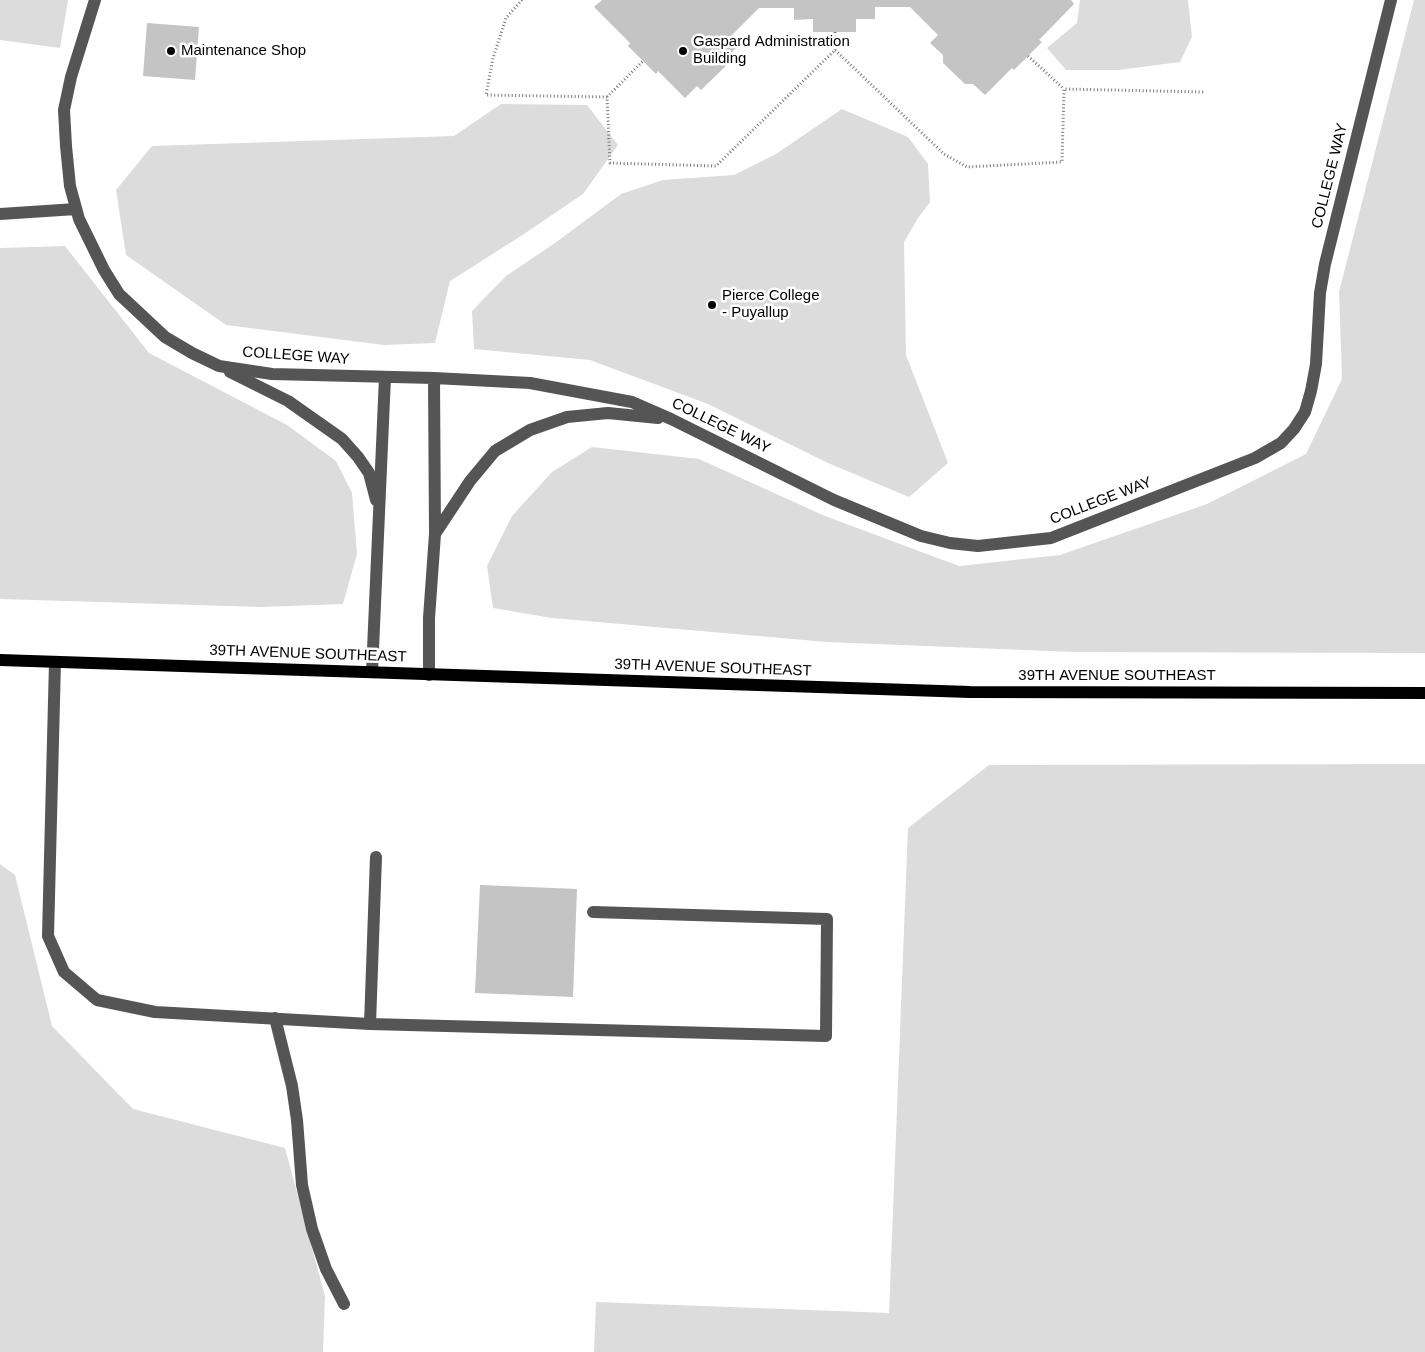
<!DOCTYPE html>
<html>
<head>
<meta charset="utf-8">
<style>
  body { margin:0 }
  canvas { display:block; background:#fff }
</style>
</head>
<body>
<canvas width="1425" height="1352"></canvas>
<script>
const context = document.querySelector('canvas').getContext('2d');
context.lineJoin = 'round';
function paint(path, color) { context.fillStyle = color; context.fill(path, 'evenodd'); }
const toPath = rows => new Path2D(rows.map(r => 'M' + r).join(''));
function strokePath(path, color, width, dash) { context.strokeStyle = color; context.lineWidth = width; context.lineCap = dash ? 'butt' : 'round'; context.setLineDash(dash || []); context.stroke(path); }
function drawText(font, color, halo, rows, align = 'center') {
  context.font = font + ' Arial,sans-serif'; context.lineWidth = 5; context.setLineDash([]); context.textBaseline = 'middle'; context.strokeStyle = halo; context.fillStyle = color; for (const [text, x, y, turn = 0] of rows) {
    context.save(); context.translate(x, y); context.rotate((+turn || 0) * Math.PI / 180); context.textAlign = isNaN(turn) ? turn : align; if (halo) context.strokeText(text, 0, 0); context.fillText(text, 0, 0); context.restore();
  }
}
const green = toPath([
  [0,0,68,0,60,48,0,40],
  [1080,0,1188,0,1192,37,1180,62,1119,70,1066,70,1047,48,1077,23],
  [1414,0,1425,0,1425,653,1074,652,827,642,552,618,493,608,487,566,512,516,552,472,592,447,699,459,825,516,959,566,1060,555,1207,504,1306,454,1342,379,1339,292],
  [501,104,587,105,618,145,583,194,521,236,450,281,435,343,384,345,226,325,126,255,116,190,152,146,454,136],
  [842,109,908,137,928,164,930,202,918,218,904,242,906,355,948,463,909,497,828,463,708,404,590,360,474,349,472,311,506,276,555,243,621,194,663,180,734,175,776,154],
  [65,246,149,353,287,425,336,461,352,493,357,554,343,604,261,607,0,599,0,248],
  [1425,764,1425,1352,594,1352,596,1302,889,1313,908,828,989,765],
  [0,864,15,875,52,1026,133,1109,285,1148,325,1296,323,1352,0,1352]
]);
const building = toPath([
  [602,0,1071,0,1074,4,1039,40,1042,42,1014,70,1012,68,985,95,973,84,965,84,943,63,943,55,930,43,938,35,910,7,875,7,875,19,856,19,856,32,813,32,813,19,794,20,794,8,759,8,731,36,739,45,727,57,731,61,701,90,697,86,685,98,658,71,656,74,628,46,630,43,594,7],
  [147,23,199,27,195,80,143,76],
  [480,885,577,889,573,997,475,993]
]);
const path = toPath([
  [522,0,506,18,493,58,486,95,607,97,610,163,716,166,835,50,944,154,967,167,1062,162,1064,89,1204,92],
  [835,32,835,50],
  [1028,56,1064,89],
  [607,97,643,61]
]);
const minor = toPath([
  [95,0,71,77,64,110,66,146,70,186,79,219,104,270,119,294,165,337,192,353,219,366,272,374,434,378,530,383,632,402,671,419,834,500,921,536,950,543,978,546,1051,538,1255,458,1281,443,1294,429,1305,412,1311,391,1316,364,1320,293,1325,264,1391,0],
  [0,214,76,209],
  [230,372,288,401,342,439,358,457,369,473,376,500],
  [435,534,470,481,495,451,530,430,567,417,608,413,658,418],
  [55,662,48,936,64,972,97,1000,155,1012,370,1024,376,857],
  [372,672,385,377],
  [429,675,429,618,435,534,434,378],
  [275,1018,292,1086,297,1120,302,1185,312,1229,326,1269,344,1304],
  [370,1024,826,1036,827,919,593,912]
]);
const major = toPath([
  [0,660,970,692,1425,693]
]);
const markers = [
  [171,51,5,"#000"],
  [683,51,5,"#000"],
  [712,305,5,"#000"]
];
const poiNames = [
  ["Gaspard Administration",693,42],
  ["Building",693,59],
  ["Maintenance Shop",181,51],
  ["Pierce College",722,296],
  ["- Puyallup",722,313]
];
const streetNames = [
  ["COLLEGE WAY",1330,176,-76],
  ["COLLEGE WAY",296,356,4],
  ["COLLEGE WAY",721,426,26],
  ["COLLEGE WAY",1101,501,-21],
  ["39TH AVENUE SOUTHEAST",308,654,2],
  ["39TH AVENUE SOUTHEAST",713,668,2],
  ["39TH AVENUE SOUTHEAST",1117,676]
];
paint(green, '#dcdcdc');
paint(building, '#c4c4c4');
strokePath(path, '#777', 3, [1, 2.5]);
strokePath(minor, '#555', 12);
strokePath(major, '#000', 12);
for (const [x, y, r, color] of markers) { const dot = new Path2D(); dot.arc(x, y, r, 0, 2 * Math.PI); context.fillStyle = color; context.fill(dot); strokePath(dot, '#fff', 2); }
drawText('15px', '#000', '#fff', poiNames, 'left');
drawText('15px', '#000', '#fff', streetNames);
</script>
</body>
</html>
